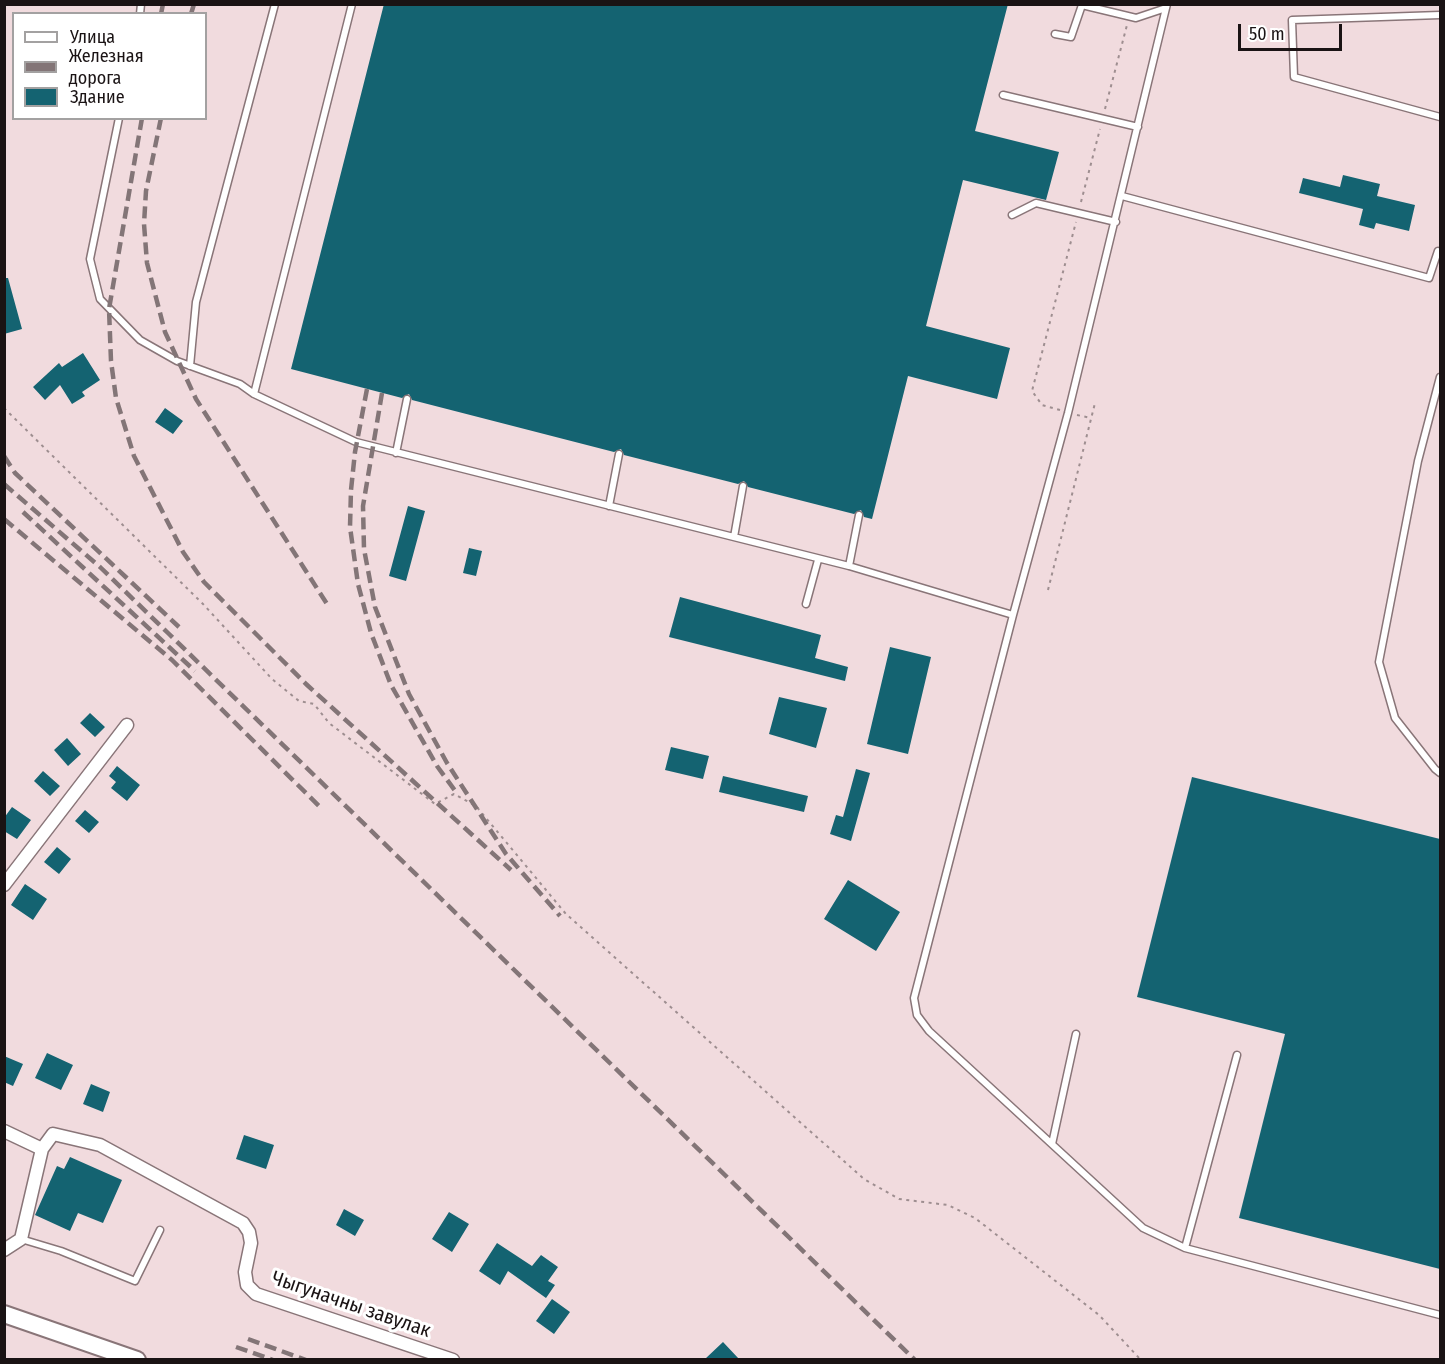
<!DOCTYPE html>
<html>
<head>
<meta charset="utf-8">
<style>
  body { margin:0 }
  #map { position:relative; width:1445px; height:1364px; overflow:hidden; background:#f1dbde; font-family:"Fira Sans Condensed",sans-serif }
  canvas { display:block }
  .frame { position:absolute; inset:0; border:6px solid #1a1314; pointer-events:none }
  .legend { position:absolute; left:12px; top:12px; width:195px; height:108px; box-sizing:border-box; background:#fff; border:2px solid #a3a1a1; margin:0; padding:8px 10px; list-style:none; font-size:18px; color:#1a1314 }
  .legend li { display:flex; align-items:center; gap:12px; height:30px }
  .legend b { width:30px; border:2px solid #a3a1a1 }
  .scale { position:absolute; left:1238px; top:24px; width:104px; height:27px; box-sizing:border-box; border:3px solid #1a1314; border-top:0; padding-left:8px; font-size:18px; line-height:21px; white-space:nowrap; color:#1a1314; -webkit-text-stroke:4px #fff; paint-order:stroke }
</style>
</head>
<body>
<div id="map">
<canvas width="1445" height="1364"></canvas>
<div class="frame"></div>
<ul class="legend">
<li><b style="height:8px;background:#fff"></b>Улица</li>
<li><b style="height:8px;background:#837577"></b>Железная дорога</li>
<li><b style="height:16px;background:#146371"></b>Здание</li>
</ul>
<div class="scale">50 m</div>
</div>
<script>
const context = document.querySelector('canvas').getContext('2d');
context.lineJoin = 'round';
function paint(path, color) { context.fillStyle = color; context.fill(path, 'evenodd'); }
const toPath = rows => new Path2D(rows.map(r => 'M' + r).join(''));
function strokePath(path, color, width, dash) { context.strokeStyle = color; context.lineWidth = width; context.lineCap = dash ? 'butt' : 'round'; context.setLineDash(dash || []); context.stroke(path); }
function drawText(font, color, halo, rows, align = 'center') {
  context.font = font + ' "Fira Sans Condensed",sans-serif'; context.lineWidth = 6; context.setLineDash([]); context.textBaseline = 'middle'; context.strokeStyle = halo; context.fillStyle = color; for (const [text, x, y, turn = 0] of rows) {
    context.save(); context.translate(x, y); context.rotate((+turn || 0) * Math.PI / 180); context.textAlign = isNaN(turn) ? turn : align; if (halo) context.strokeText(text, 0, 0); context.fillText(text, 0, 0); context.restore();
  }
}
const building = toPath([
  [384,4,1008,4,975,131,1059,152,1046,200,963,180,926,326,1010,348,997,399,908,376,872,519,864,517,861,510,854,514,748,487,744,481,738,484,624,455,621,449,614,452,412,400,409,394,402,398,291,369],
  [1343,175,1380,184,1377,196,1415,205,1409,231,1376,223,1374,229,1359,225,1363,209,1299,193,1303,178,1340,187],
  [4,278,8,278,22,329,4,334],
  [83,353,100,380,82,392,85,396,72,404,60,385,45,400,33,387,59,363,62,367],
  [165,408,183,421,173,434,155,422],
  [408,506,425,511,406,581,389,576],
  [469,548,482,551,476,576,463,573],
  [680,597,821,635,815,658,848,667,845,681,669,637],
  [890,647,931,657,908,754,867,744],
  [779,697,827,708,816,748,769,734],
  [90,713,105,727,95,737,80,723],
  [67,738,81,754,68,766,54,750],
  [671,747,709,756,703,779,665,770],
  [117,766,140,785,127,801,111,788,116,782,109,776],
  [856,769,870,773,851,841,830,834,836,815,843,817],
  [43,771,60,786,50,796,34,781],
  [723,776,808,796,804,812,719,792],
  [1192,777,1440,839,1440,1269,1239,1218,1285,1034,1137,997],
  [12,807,31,820,17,839,4,831,4,818],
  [85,810,99,822,89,833,75,821],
  [57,847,71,859,59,874,44,862],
  [848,880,900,912,876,951,824,919],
  [25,884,47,899,33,920,11,905],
  [47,1053,73,1065,61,1090,35,1078],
  [4,1056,23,1064,13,1086,4,1082],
  [91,1084,110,1092,103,1112,83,1104],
  [244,1135,274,1145,266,1169,236,1159],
  [70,1157,122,1180,103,1223,78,1213,70,1231,35,1215,57,1166,64,1169],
  [344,1209,364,1220,355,1236,336,1225],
  [449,1212,469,1224,452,1252,432,1239],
  [497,1243,532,1266,541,1255,558,1267,548,1281,555,1285,546,1298,508,1271,500,1285,479,1271],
  [552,1299,570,1312,554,1334,536,1321],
  [723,1342,739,1359,705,1359]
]);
const path = toPath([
  [1105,109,1127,25],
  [1081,202,1100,129],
  [4,408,203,604,272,679,299,701,314,704,329,723,435,804,454,794,476,806,566,914,864,1179,899,1199,948,1205,975,1218,1099,1315,1141,1360],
  [1060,410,1042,405,1032,391,1076,222],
  [1077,415,1091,418],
  [1048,590,1095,403]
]);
const lane = toPath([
  [1167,4,1068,413,1013,615,914,998,917,1015,929,1031,1143,1228,1185,1248,1440,1315],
  [140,14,141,4],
  [1440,15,1292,20,1294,77,1440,117],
  [1055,34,1071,37,1082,5,1136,18,1166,8],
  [1003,95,1138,127],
  [119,118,90,259,100,299,140,340,177,361,240,384,254,394,356,442,849,566,1013,615],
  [1122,196,1429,278,1438,251],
  [1012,215,1036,203,1116,222],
  [190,366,196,302,275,4],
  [1440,377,1418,461,1379,662,1395,718,1435,769,1440,773],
  [254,394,352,4],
  [396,453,407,399],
  [609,506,619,454],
  [734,537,743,486],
  [849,566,859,515],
  [806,604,818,560],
  [1052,1144,1076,1034],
  [21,1239,61,1251,135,1281,160,1230],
  [1185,1248,1237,1055]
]);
const street = toPath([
  [4,885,127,725],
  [4,1131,42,1149,21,1239,4,1250],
  [42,1149,53,1134,100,1145,243,1223,249,1232,251,1243,245,1272,247,1285,256,1294,453,1360]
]);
const secondary = toPath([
  [4,1314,137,1360]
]);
const rail = toPath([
  [161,14,163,4],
  [191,14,194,4],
  [142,118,109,309,111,361,116,398,134,456,183,552,204,582,306,684,511,870],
  [161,118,146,191,144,224,147,263,165,332,196,399,327,604],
  [367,389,355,452,351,490,350,527,358,584,371,633,391,685,437,766,456,792],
  [382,393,363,506,364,549,375,607,409,694,447,763,506,854,560,916],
  [4,456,15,473,179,627],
  [4,484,100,567,168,633,915,1360],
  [23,512,195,671],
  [4,519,172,660,322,809],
  [248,1339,306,1360],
  [236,1347,273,1360]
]);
const streetNames = [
  ["Чыгуначны завулак",351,1305,19]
];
paint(building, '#146371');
strokePath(lane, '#897578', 9);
strokePath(street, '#897578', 15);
strokePath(secondary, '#897578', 20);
strokePath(path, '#9e8e90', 2, [3, 4.5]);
strokePath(lane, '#fff', 6);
strokePath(street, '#fff', 12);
strokePath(secondary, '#fff', 16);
strokePath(rail, '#837577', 4.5, [12, 6]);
drawText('20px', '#1a1314', '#fff', streetNames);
</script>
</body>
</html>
